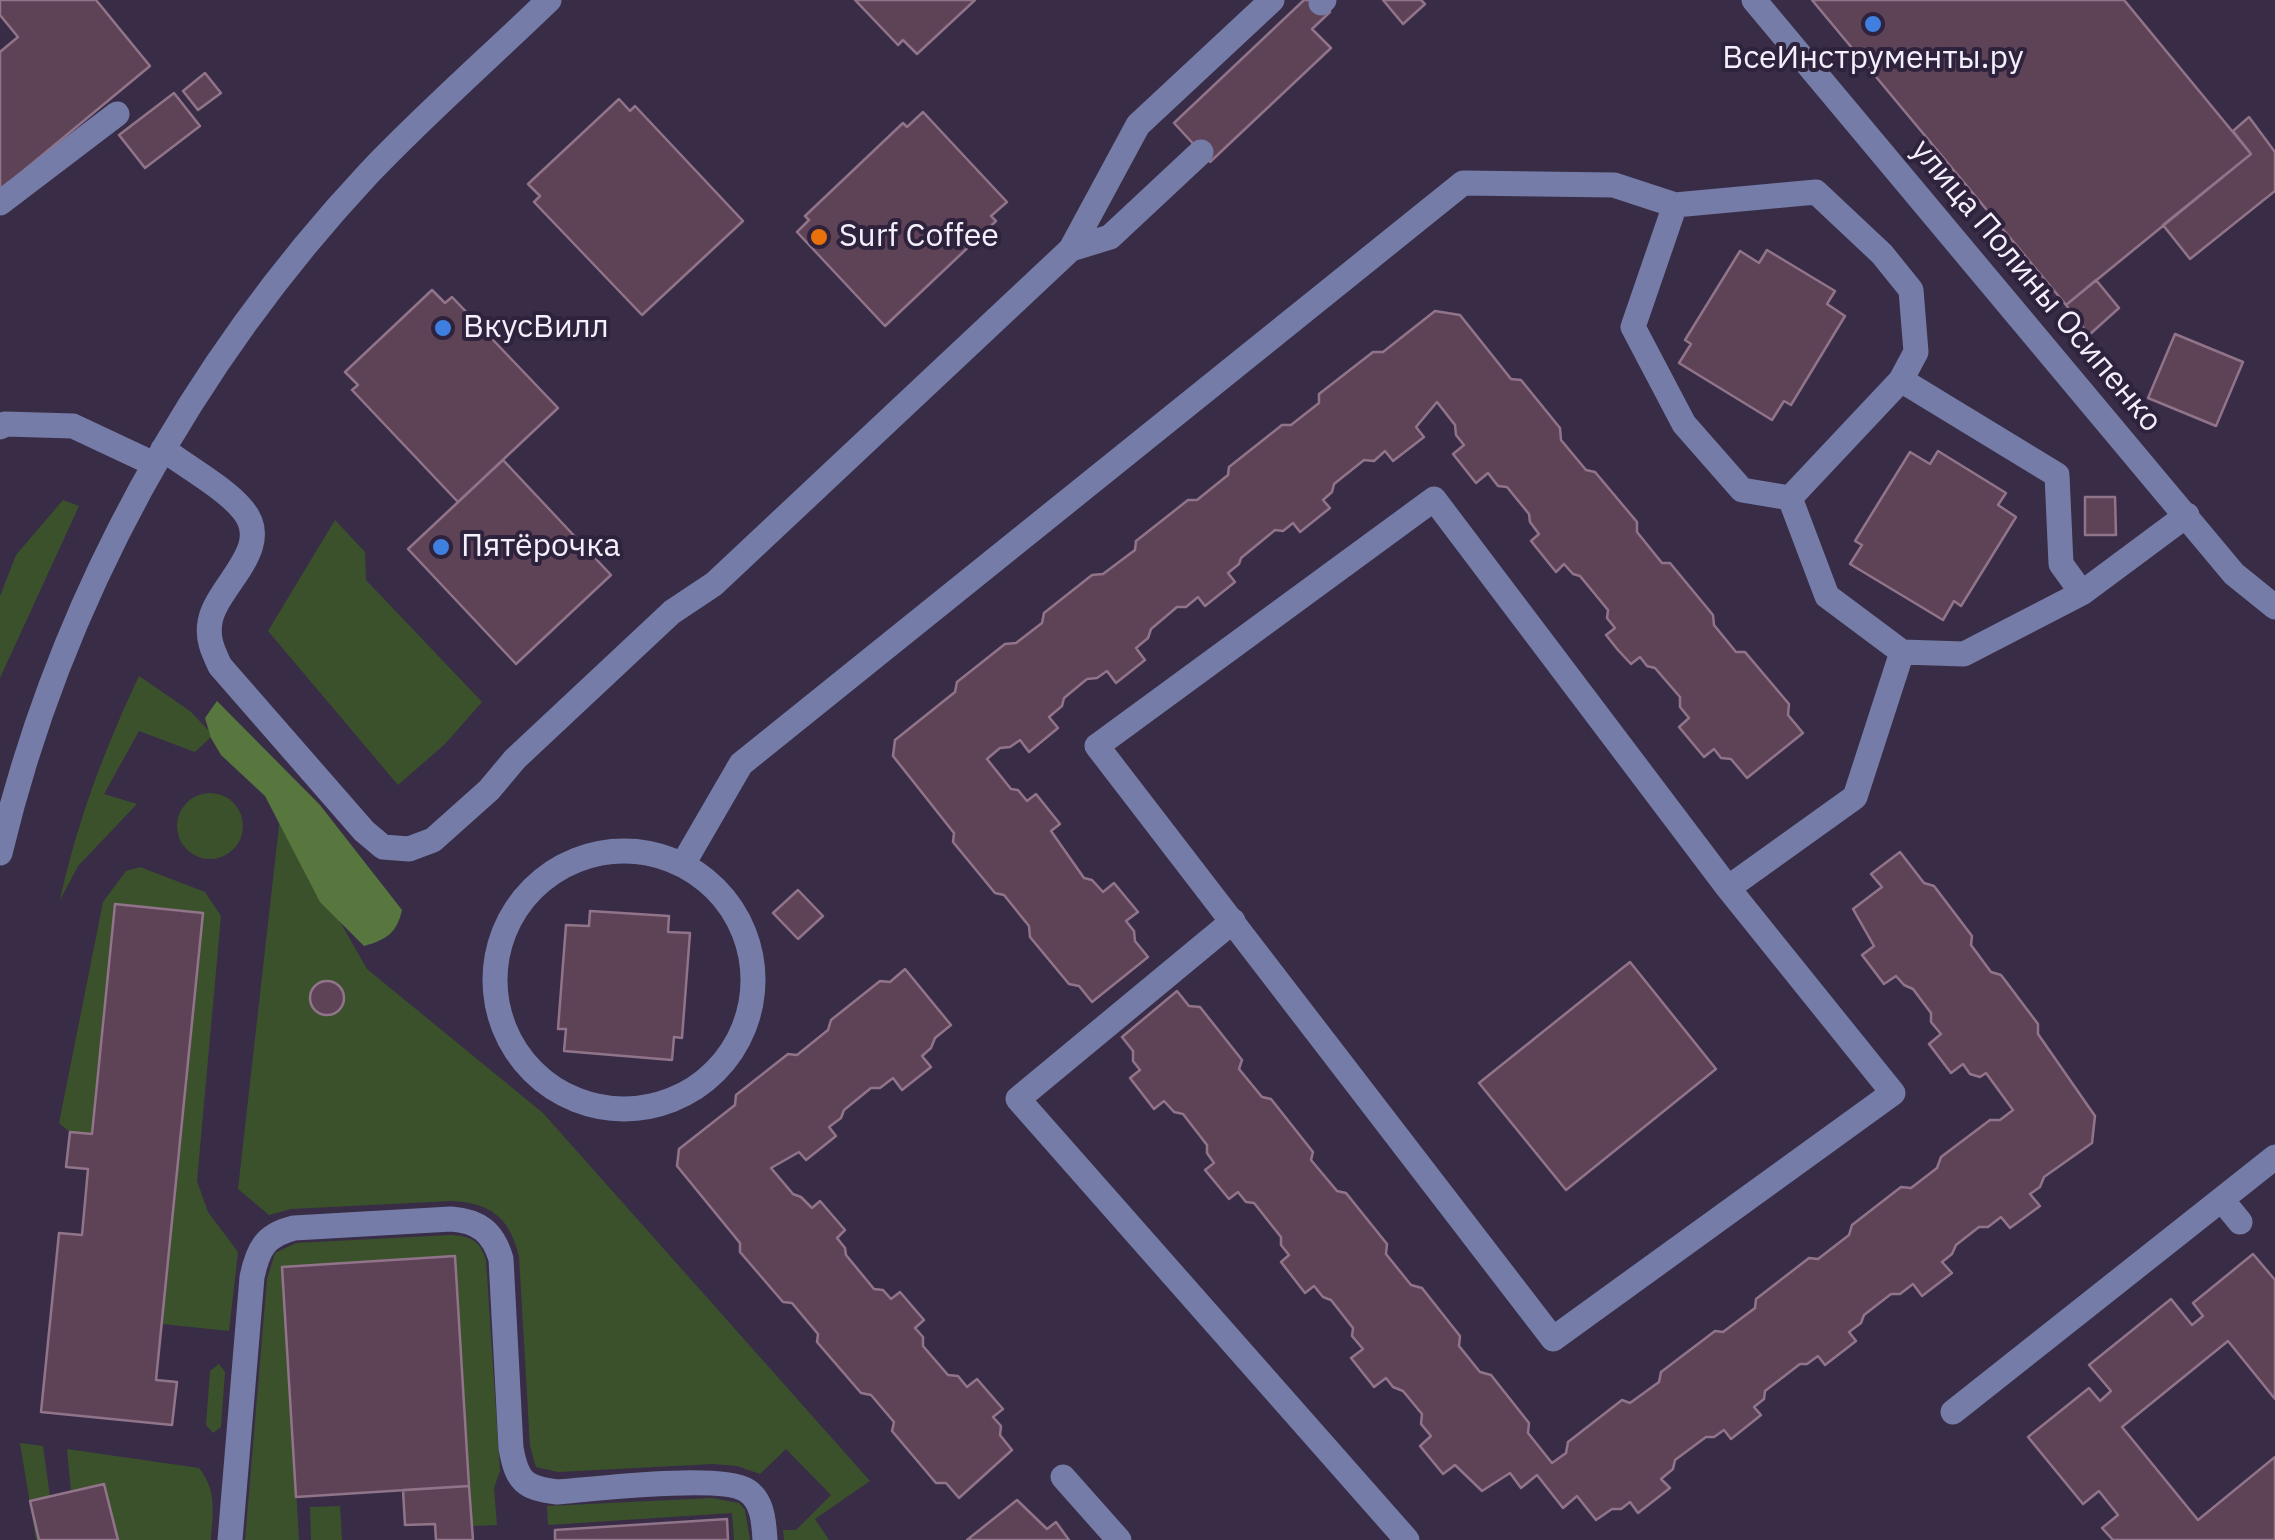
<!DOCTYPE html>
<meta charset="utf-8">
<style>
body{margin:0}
canvas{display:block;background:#382c46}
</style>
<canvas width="2275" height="1540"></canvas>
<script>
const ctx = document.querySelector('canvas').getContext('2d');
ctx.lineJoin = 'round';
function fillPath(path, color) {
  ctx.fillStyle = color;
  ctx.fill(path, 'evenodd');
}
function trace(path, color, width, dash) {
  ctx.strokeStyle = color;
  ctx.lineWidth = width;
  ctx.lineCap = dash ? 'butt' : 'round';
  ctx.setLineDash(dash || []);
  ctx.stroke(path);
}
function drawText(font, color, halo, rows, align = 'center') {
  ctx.font = font + ' "IBM Plex Sans",sans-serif';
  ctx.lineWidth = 8;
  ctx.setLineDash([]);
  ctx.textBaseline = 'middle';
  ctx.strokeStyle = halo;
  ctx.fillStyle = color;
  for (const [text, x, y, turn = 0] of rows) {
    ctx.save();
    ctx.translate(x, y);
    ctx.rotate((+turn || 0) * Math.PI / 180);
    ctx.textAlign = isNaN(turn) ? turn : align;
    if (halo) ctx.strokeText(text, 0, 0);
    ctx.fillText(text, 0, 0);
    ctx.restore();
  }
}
fillPath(new Path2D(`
 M63 500 79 506 0 678V596L16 555Z
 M335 520 365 552 366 580 482 702 445 744 398 785 268 631Z
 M139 676 190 711 213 735 195 752 139 731 104 794 137 804 78 866 60 900C77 822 105 748 139 676Z
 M177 826a33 33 0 1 1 66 0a33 33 0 1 1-66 0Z
 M280 817 367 969 543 1113 870 1481 815 1519 829 1540H784L783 1530H796L831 1495 786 1449 760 1474 737 1466 713 1464 558 1472 536 1467 530 1446 519 1256C509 1217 491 1203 451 1201L291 1209 269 1215 238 1189Z
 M140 867 205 892 221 916 197 1181 208 1212 238 1252 229 1331 162 1324 203 913 115 904 92 1134 70 1132 59 1123 103 902 126 871Z
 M451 1235C471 1236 481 1241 486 1261L500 1471 494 1488 497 1525 472 1526 455 1257 283 1267 299 1540H245L267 1279 275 1253 296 1243Z
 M219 1364 225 1372 221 1427 213 1433 206 1425 210 1371Z
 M20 1443 43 1446 50 1497 30 1502 39 1540H36Z
 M67 1449 199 1468C217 1491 213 1512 211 1540H118L104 1484 71 1491Z
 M712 1498 739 1503 745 1510 750 1540H734L732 1513 548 1525 547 1506Z
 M340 1506 342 1540H311L310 1507Z`), '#3b512b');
fillPath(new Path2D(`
 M217 701 320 805 402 910C397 933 386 940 364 946L320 902 265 796 221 755 211 738 205 718Z`), '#57773e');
const building = new Path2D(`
 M0 0H96L150 66 0 190V52L18 37 0 15Z
 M855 0H975L917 54 903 40 898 45Z
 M1304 0H1318L1330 12 1312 29 1331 48 1210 162 1174 123Z
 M1383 0H1421L1425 4 1403 24Z
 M1812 0H2124L2251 154 2066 305Z
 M205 73 221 93 198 110 183 91Z
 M174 93 200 126 145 168 119 135Z
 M619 99 630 111 635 106 743 221 642 315 534 202 540 196 528 184Z
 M923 112 1007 202 991 216 996 221 885 326 797 232 809 220 805 216 903 123 907 127Z
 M2249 117 2275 152V191L2190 259 2163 225 2251 154 2233 131Z
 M1767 250 1835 291 1827 304 1845 316 1791 405 1784 401 1772 420 1679 363 1691 344 1685 340 1740 251 1759 263Z
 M2096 280 2119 308 2089 335 2066 305Z
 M432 290 445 303 452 297 558 408 458 502 352 390 358 385 345 372Z
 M1435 311 1460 315 1511 379 1521 380 1560 428 1561 440 1586 470 1595 472 1637 522V532L1662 563H1670L1713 615 1714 625 1736 652H1745L1789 704 1788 715 1803 733 1747 778 1731 759 1721 758 1714 749 1704 757 1679 727 1689 718 1680 707V697L1655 668 1647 666 1640 657 1631 664 1618 650 1606 635 1615 628 1607 618 1608 610 1580 576 1573 574 1564 564 1556 572 1531 541 1539 534 1530 522 1529 514 1507 487 1498 486 1488 473 1476 483 1453 454 1464 445 1456 435 1455 425 1437 402 1416 427 1424 437 1393 461 1385 451 1374 461 1364 460 1334 484 1332 492 1323 500 1330 508 1300 532 1293 523 1283 531 1275 530 1241 558 1239 564 1228 573 1235 582 1205 606 1198 597 1186 607H1177L1151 629 1148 638 1136 648 1145 660 1116 683 1107 671 1097 678 1087 679 1064 698 1062 706 1049 717 1058 728 1029 752 1020 740 1010 747 1000 748 987 759 1011 789 1018 790 1027 801 1036 794 1060 824 1051 831 1084 878 1092 880 1103 892 1114 883 1138 912 1126 921 1134 931 1135 941 1148 957 1092 1002 1079 986 1069 984 1030 937 1029 926 1004 895 995 893 953 842 954 833 893 756 895 740 955 692 957 682 1005 644 1016 643 1042 623 1044 613 1092 575 1103 574 1135 550 1136 541 1188 500H1197L1228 475 1229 467 1282 425H1291L1319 403V394L1373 352H1383Z
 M2175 334 2243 362 2216 426 2148 398Z
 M1938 451 2006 493 1998 505 2016 517 1961 606 1954 601 1943 620 1850 564 1862 545 1855 541 1910 452 1930 464Z
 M503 460 611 575 516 664 408 549Z
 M2085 497H2115L2116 535H2085Z
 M1900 852 1924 883 1934 886 1972 936 1971 945 1991 972 2001 975 2038 1024V1034L2095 1116 2092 1143 2044 1177 2040 1187 2030 1194 2040 1206 2010 1228 2001 1217 1988 1227H1979L1956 1245 1952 1254 1942 1262 1952 1273 1922 1296 1913 1284 1900 1294H1891L1864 1315 1861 1323 1849 1332 1856 1341 1825 1365 1818 1356 1807 1364H1800L1765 1391 1764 1399 1754 1407 1761 1415 1731 1439 1724 1430 1714 1437H1706L1675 1460 1673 1469 1661 1479 1670 1488 1638 1513 1630 1502 1621 1509H1612L1596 1520 1577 1496 1563 1508 1537 1475 1521 1488 1510 1473 1482 1491 1455 1465 1443 1474 1420 1446 1431 1436 1421 1424 1422 1414 1403 1391 1393 1387 1386 1378 1374 1387 1351 1358 1363 1349 1352 1336 1353 1328 1331 1300 1323 1297 1314 1286 1305 1293 1281 1262 1289 1255 1281 1245V1237L1254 1203 1246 1202 1238 1192 1229 1199 1205 1170 1214 1163 1207 1153V1145L1183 1114 1174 1112 1164 1101 1154 1109 1130 1078 1140 1070 1133 1061V1051L1122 1037 1177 991 1189 1006 1200 1007 1242 1060 1239 1069 1262 1097 1271 1099 1313 1152 1311 1160 1337 1191 1346 1193 1387 1244 1386 1254 1411 1285 1422 1288 1460 1336 1459 1346 1480 1372 1491 1375 1529 1423 1528 1433 1552 1463 1566 1453 1568 1442 1622 1400 1630 1403 1659 1382 1661 1372 1715 1331 1723 1332 1755 1308 1756 1299 1809 1258 1818 1259 1849 1235 1852 1225 1901 1187 1911 1188 1937 1168 1941 1157 1990 1120H2000L2013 1110 1986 1073 1980 1077 1970 1074 1963 1064 1951 1073 1929 1044 1941 1034 1931 1022V1013L1913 989 1904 985 1896 976 1884 984 1862 955 1874 946 1853 909 1882 887 1871 874Z
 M798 890 823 916 798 939 773 913Z
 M115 904 203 913 156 1380 177 1382 172 1425 41 1412 59 1233 82 1235 88 1169 66 1167 70 1132 92 1134Z
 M590 911 669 916 668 932 690 933 682 1038 674 1037 672 1060 564 1051 566 1029H558L566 925 589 926Z
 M1630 962 1716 1069 1566 1190 1479 1083Z
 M905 969 951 1025 935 1038 931 1048 922 1056 931 1067 902 1090 893 1078 880 1088H871L844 1110 841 1118 829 1127 836 1136 806 1160 799 1152 771 1168 793 1194 801 1197 812 1208 820 1201 845 1230 837 1238 845 1248 846 1255 874 1289 883 1290 891 1299 900 1292 924 1320 915 1328 923 1337V1346L948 1375 958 1376 967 1387 977 1379 1003 1409 993 1417 1001 1426 1000 1435 1012 1450 959 1498 946 1483H936L892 1431 894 1422 871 1395 861 1393 817 1342 818 1334 792 1303 783 1302 740 1252V1243L677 1166 679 1149 735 1105 736 1095 788 1054 797 1055 828 1030 831 1020 880 981 890 982Z
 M310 998a17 17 0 1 1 34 0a17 17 0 1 1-34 0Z
 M2253 1254 2275 1280V1399L2228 1341 2122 1427 2198 1520 2275 1457V1540H2113L2102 1528 2118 1515 2099 1491 2083 1504 2028 1437 2089 1388 2100 1401 2111 1391 2089 1365 2171 1299 2192 1325 2203 1316 2193 1303Z
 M455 1256 469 1486 296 1497 282 1267Z
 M104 1484 118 1540H39L30 1501Z
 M469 1486 473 1540H436L435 1524 405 1525 403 1490Z
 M1017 1500 1047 1529 1056 1522 1069 1540H967Z
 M727 1519 728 1540H555V1530Z`);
fillPath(building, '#5e4357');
trace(building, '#91748a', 2.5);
trace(new Path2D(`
 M1754 0 2234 574 2275 607
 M1321 3 1324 0
 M1816 192 1882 254 1911 290 1916 352 1901 380 1790 498 1742 490 1684 424 1633 327 1675 205Z
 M0 203 117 114
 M1071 249 1110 237 1201 152
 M1901 380 2057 475 2061 564 2082 593
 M0 427 5 424 73 426 154 464
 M163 449C187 467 225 488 243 510 275 548 216 586 210 622 207 639 213 651 220 666L364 831 383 847 409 849 433 840 489 790 515 759 672 612 714 584 1071 249 1138 125 1272 0
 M1790 498 1827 596 1902 652 1964 654 2082 593 2187 515
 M495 980a129 129 0 1 1 258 0a129 129 0 1 1-258 0Z
 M0 853C60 601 192 362 369 173 426 113 489 58 549 0
 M683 864 741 764 1463 183 1614 185 1675 205
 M1728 888 1893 1093 1553 1339 1097 746 1434 499 1728 888 1855 797 1902 652
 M1233 921 1018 1099 1407 1540
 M2222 1200 2240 1222
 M1953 1412 2275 1157
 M1063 1477 1119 1540
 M230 1540 252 1277C258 1249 265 1235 294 1228L451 1219C479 1221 493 1232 501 1259L511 1448C517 1481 524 1488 557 1492 594 1489 719 1474 746 1490 763 1500 764 1523 765 1540`), '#747ca7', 25);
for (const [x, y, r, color] of [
 [1873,24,10,"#3f7fe0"],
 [819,237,10,"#e8710a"],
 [443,328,10,"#3f7fe0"],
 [441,547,10,"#3f7fe0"]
]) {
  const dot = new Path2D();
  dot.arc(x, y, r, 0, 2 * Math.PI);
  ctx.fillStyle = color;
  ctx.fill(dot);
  trace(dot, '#2e223c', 4);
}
drawText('32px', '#f4effc', '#2e223c', [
 ["ВсеИнструменты.ру",1873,59,"center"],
 ["Surf Coffee",839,237],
 ["ВкусВилл",463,328],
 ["Пятёрочка",461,547]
], 'left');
drawText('32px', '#f4effc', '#2e223c', [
 ["улица Полины Осипенко",2036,286,50]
]);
</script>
